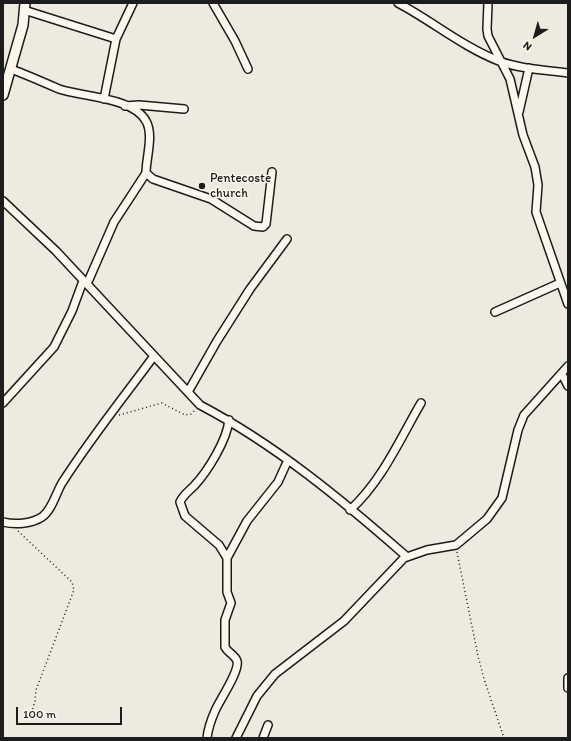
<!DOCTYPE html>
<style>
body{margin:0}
#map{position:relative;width:571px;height:741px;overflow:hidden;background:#eeeadf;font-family:Itim,sans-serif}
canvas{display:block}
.frame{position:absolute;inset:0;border:4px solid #1c1c1c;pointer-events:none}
.north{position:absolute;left:515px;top:16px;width:40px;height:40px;-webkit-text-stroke:3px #fbf7ec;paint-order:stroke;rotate:217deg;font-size:11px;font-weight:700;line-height:16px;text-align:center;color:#1c1c1c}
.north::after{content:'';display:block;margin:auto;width:14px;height:18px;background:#1c1c1c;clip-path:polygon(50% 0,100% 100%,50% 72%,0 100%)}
.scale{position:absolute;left:16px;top:707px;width:106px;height:18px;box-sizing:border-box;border:2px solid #1c1c1c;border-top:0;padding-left:5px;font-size:12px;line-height:14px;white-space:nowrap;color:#1c1c1c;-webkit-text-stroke:3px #fbf7ec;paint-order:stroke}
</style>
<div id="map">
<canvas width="571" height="741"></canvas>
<div class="frame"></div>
<div class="north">N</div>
<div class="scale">100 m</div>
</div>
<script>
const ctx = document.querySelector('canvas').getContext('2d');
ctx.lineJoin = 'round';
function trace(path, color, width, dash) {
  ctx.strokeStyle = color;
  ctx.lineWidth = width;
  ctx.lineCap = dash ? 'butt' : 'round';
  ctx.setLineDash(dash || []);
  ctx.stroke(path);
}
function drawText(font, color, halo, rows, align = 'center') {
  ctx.font = font + ' Itim,sans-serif';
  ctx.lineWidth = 3;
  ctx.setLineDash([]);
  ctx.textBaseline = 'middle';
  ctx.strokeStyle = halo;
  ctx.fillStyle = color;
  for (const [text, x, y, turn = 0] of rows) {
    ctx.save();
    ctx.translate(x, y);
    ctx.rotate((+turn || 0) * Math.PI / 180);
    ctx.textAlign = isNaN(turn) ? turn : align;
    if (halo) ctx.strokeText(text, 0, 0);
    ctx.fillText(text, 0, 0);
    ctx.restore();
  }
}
const minor = new Path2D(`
 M213 3 235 41 248 69
 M398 3C432 21 463 47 499 61 520 69 545 70 568 73
 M488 3 487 29 488 36 510 79 523 135 535 167 538 185 536 212 568 304
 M24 10 116 39
 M11 69C27 75 43 82 59 89 82 97 133 97 146 121 154 135 146 158 146 173L153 179 211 199 254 226 263 227 266 224 272 172
 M104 99 116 39 133 3
 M125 106 139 105 184 109
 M519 112 529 68
 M3 201 56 251 200 405C276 445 342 500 406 556
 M87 284 114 222 146 173
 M495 312 560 283
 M562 374 568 386
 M188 392 217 341 250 289 287 239
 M3 403 54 347 72 311 83 281
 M350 510C382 481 400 439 421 403
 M3 522C15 525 31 524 42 517 52 510 56 493 62 483 90 439 123 398 154 356
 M227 558 247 521 278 482 288 460
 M568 678V688
 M207 738C208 729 211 720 215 711 219 701 240 671 237 661 235 655 228 653 225 647V620L231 603 227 592V558L219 545 185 516 180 502C183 495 189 491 194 486 208 471 227 440 229 420
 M236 738 257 696 275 674 344 621 404 558 427 550 456 545 487 519 502 498 518 430 524 415 568 366
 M263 738 268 725`);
const tertiary = new Path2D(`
 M3 95 23 25 25 3`);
trace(minor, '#1c1c1c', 10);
trace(tertiary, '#1c1c1c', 12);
trace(new Path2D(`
 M119 415 162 403 185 415 191 414 196 409
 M18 531 72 582 74 590 36 690 35 701 30 717
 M457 552 478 656 484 679 504 738`), '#1c1c1c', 1.5, [1, 3]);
trace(minor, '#fbf7ec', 7);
trace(tertiary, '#fbf7ec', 9);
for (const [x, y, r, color] of [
 [202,186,4,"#1c1c1c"]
]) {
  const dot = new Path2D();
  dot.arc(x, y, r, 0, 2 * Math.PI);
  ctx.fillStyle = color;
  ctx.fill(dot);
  trace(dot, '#fbf7ec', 1.5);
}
drawText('13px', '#1c1c1c', '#fbf7ec', [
 ["Pentecoste",210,179],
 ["church",210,194]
], 'left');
</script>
